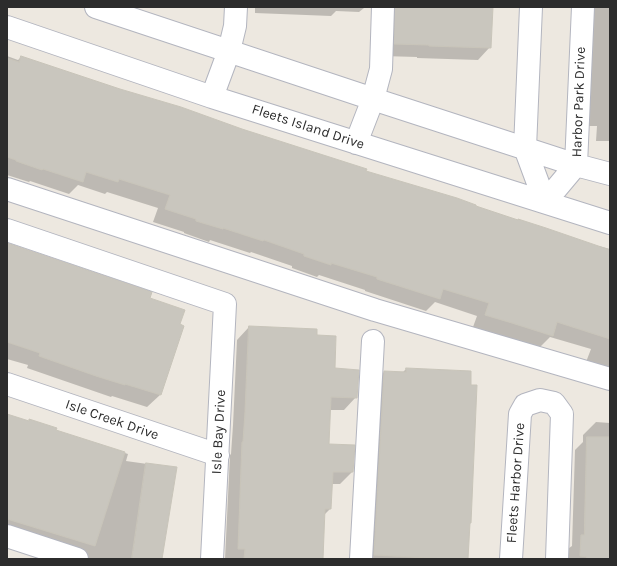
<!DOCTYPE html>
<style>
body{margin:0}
#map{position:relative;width:617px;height:566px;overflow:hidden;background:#ede8e0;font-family:Karla,sans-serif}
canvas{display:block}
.frame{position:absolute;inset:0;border:8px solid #2c2c2c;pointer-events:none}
</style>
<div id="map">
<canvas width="617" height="566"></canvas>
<div class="frame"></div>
</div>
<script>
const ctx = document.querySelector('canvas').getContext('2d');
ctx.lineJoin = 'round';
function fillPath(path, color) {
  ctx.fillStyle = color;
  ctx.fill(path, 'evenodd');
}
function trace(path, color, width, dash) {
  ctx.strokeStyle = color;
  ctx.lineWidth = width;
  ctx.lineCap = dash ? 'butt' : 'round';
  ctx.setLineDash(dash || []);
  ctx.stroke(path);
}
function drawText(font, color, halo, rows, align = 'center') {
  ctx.font = font + ' Karla,sans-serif';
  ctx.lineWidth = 3.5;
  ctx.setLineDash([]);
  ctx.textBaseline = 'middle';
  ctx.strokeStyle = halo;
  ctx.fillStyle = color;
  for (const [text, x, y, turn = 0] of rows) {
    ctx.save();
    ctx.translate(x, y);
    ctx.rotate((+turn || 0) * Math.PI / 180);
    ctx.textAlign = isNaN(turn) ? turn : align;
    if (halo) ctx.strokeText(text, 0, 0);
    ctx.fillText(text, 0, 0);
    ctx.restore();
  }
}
fillPath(new Path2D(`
 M255 7H370L364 8 359 12 336 11 331 16 255 13Z
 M371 7H492L490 47 478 60 417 58V57L382 56 377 9Z
 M592 7H610V141H596L597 126H589L593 25Z
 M7 56 18 60 21 57 365 172 599 247V246L610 249V370L586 362 591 349 550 337 539 348 473 327 477 316 435 302 426 311 365 291V290L319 275 317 277 292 268V266L251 252 250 253 210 240 209 242 184 233V232L153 222 158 208 107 192 105 194 78 185 69 194 30 181 29 182 7 175Z
 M7 244 148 299 179 325 183 326 160 395 147 407 112 396 111 397 27 368 28 365 7 359Z
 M249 327 316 336 333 369 356 397 344 410H330L328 445 352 472 340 484H331L330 509 324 515 323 559H225L230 455 231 454 233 425 237 340Z
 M406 369 469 524 466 559H362L372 385 384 372H403Z
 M7 415 29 421 30 420 55 431 128 454 126 461 176 468 161 559H83L7 535Z
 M596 422 610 423V559H568L569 548 572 546 575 450 583 442V435Z`), '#0003');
const building = new Path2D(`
 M395 7H493L491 48 429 46V45L394 44Z
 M21 56 120 89 181 107 242 129 367 169 366 171 457 198 476 205V206L518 220V219L546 228 610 250V339L557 322 553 336 512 323 485 315 489 303 443 289 440 299 377 279V277L331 263V265L304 256V254L264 240 263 241 223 228V229L196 221V219L165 209 170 195 119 179 118 182 86 172 83 182 43 169 42 170 16 161V160L7 157V58L19 62Z
 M7 243 152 292 150 298 185 310 180 324 184 326 161 395 125 384V385L96 376 39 356 40 353 7 342Z
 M249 326 317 329V335L336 336 335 368 359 370 357 398 331 397 329 444 355 445 353 472H333L331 509H325L323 559H244L245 549H238L242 442H243L245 412Z
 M406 368 471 371V385H477L471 523H470L468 559H446L374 555 384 371 406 372Z
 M7 414 29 421V419L57 428 56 430 125 452 95 546 7 519Z
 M587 437H610V559H586L587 557 580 556 581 535H584Z
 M146 463 177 467 162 559H132Z`);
fillPath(building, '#c9c6be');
trace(building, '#c8c4b9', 1);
const minor = new Path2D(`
 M96 7 373 99 576 165 610 174
 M531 7 525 148 545 202
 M7 27 212 97 610 223
 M212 97 229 51 235 26 236 7
 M356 143 373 99 381 69 383 7
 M7 189 375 310 610 379
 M545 202 576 165 583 7
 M7 230 225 304 212 559
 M7 384 218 455
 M7 536 77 559
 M361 559 373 341
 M511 559 520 414 525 405 540 400 554 403 562 414 557 559`);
trace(minor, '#b3b5bf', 24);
trace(minor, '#fff', 22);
drawText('14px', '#2c2c2c', '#fff', [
 ["Harbor Park Drive",579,102,-88],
 ["Fleets Island Drive",308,127,18],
 ["Isle Creek Drive",112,420,19],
 ["Isle Bay Drive",219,432,-87],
 ["Fleets Harbor Drive",516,483,-86]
]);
</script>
